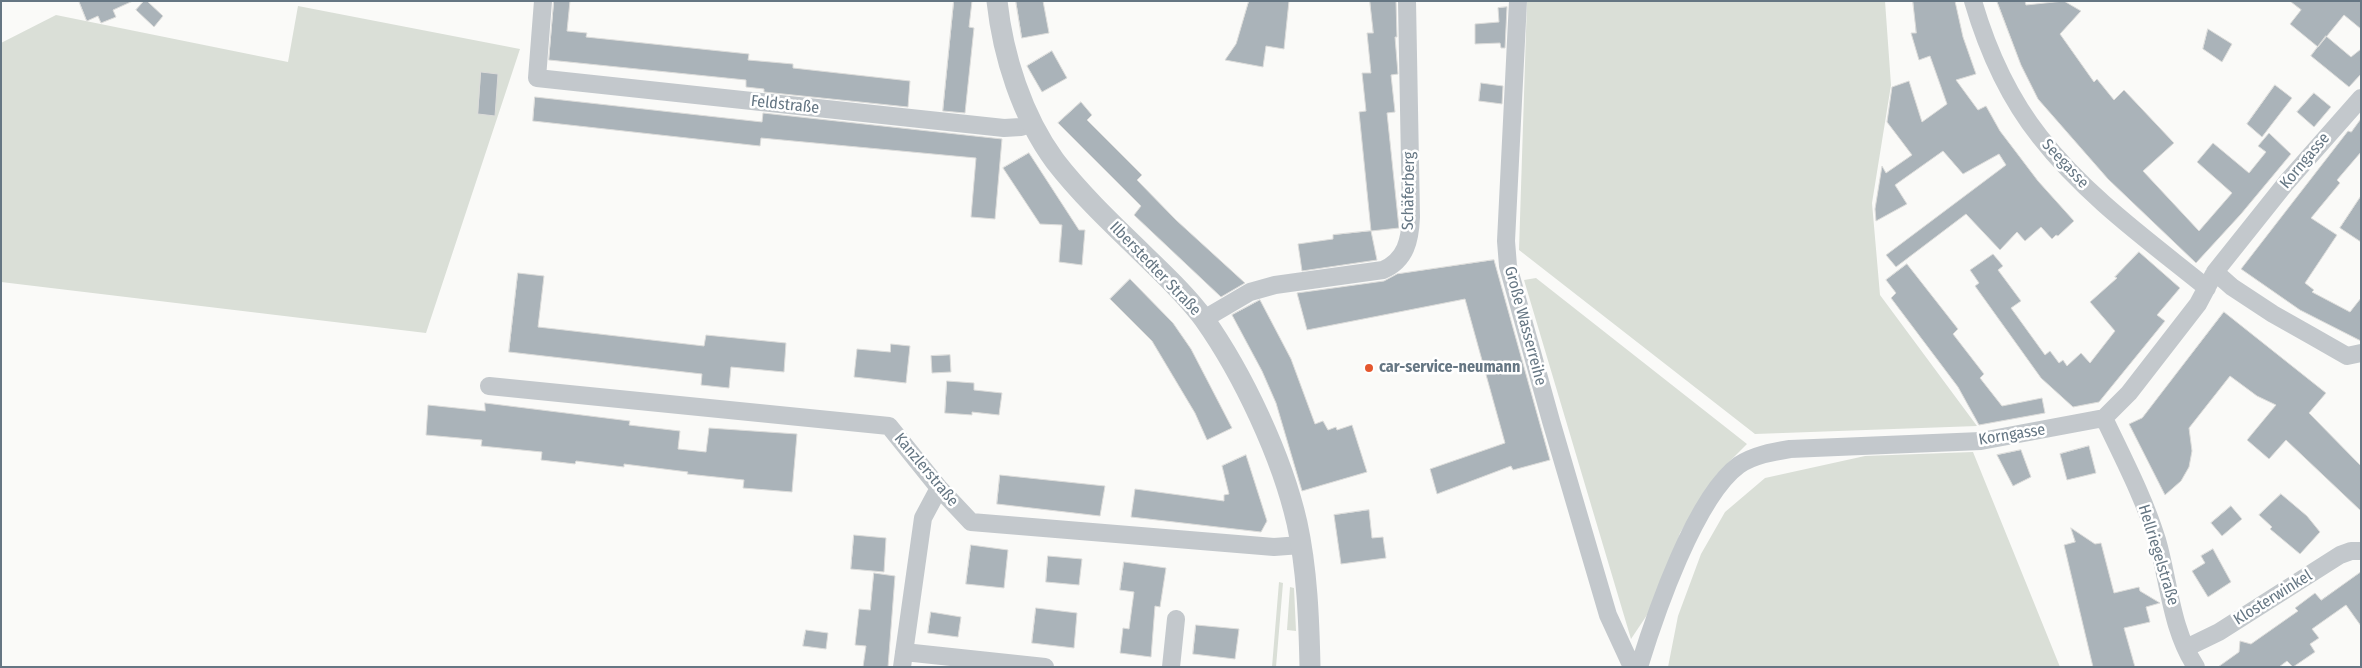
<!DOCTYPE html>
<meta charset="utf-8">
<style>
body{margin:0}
#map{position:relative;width:2362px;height:668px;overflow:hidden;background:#fafaf8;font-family:"Fira Sans Condensed",sans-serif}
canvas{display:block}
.frame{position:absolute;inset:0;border:2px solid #657683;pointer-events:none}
</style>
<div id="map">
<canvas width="2362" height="668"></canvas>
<div class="frame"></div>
</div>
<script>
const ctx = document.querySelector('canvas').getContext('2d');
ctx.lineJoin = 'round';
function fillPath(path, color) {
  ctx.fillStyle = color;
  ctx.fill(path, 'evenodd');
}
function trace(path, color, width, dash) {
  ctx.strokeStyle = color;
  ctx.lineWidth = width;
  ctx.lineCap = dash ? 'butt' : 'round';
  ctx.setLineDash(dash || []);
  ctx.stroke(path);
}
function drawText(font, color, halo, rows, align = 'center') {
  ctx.font = font + ' "Fira Sans Condensed",sans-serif';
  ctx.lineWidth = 5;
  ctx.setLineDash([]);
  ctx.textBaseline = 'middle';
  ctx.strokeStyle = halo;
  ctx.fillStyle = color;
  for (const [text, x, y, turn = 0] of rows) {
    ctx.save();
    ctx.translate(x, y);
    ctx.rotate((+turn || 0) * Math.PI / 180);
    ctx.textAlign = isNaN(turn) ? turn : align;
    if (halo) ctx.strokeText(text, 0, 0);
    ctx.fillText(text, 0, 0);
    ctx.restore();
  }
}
fillPath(new Path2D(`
 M1527 1H1885L1891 85 1872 203 1880 295 1977 426 1755 434 1519 250Z
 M298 6 520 49 426 333 1 282V43L56 15 288 62Z
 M1536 278 1747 444 1717 474 1680 533 1659 597 1631 639 1524 280Z
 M1973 452 2060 667H1668L1678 616 1701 554 1725 512 1765 478 1865 456Z
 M1279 582 1283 583 1276 667H1272Z
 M1290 587 1294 588 1296 631 1287 630Z`), '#dadfd7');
const building = new Path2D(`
 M79 1H133L113 10 116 17 101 23 98 16 87 21Z
 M144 1H147L163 16 154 27 136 10Z
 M554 1H570L567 31 587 33 586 37 749 54 748 60 793 64V68L910 81 908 107 764 92V89L746 87V80L549 60Z
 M954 1H972L969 27 974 28 965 113 943 111Z
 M1016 1H1043L1049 33 1022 38Z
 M1249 1H1289L1284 49 1266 46 1263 67 1225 60 1236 44Z
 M1370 1H1396L1397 37H1395L1398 74 1391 75 1395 112 1387 113 1399 228 1371 231 1359 112 1366 111 1362 73H1371L1367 33H1373Z
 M1913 1H1955L1963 37 1976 74 1956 80 1978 110 1986 106 2000 131 2016 152 2038 181 2074 221 2058 236 2056 235 2052 239 2041 227 2025 241 2017 232 2000 250 1966 214 1896 267 1886 255 2006 165 1999 154 1963 174 1943 151 1895 185 1907 204 1876 221 1875 209 1882 166 1886 173 1912 155 1887 122 1892 87 1909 81 1922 122 1947 104 1930 56 1919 60 1911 33H1916Z
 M1997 1H2025L2026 5 2064 1 2081 11 2060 34 2094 82 2097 79 2114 100 2124 90 2174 143 2143 171 2199 231 2232 193 2197 162 2213 143 2249 173 2266 152 2258 146 2269 133 2291 154 2241 214 2196 263 2108 179 2038 99 2021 65Z
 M2290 1H2361V29L2344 15 2318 47 2290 24 2301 10Z
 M1507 7 1505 48H1501L1500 43 1475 44V24L1499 22 1498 8Z
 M2208 29 2232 44 2222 62 2203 49Z
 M2326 36 2351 57 2361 49V74L2349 87 2311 56Z
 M1052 51 1067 78 1042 92 1027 66Z
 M481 72 498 74 495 116 478 114Z
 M1481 83 1503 86 1502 104 1479 101Z
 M2275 85 2292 98 2262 137 2247 124Z
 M2314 93 2331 107 2314 127 2297 112Z
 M535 97 762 122 763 113 1002 139 995 219 971 217 976 158 761 138 760 146 533 121Z
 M1081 102 1092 115 1087 120 1142 175 1137 180 1176 220 1245 283 1221 297 1134 215 1141 206 1058 123Z
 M2361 119V152L2337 180 2340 183 2311 218 2337 235 2305 283 2314 290 2312 292 2350 312 2361 298V341L2300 310 2241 269 2348 131 2351 132Z
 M1029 153 1079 230H1085L1082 265 1059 262 1062 225 1040 224 1003 168Z
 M2361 196V242L2340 228Z
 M1371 231 1377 260 1302 271 1298 244 1333 239V235Z
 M2139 252 2180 288 2157 315 2165 321 2099 402 2073 407 2041 378 1975 286 1979 283 1970 270 1993 254 2003 266 1998 270 2021 301 2011 308 2045 355 2050 351 2059 363 2063 360 2067 366 2081 353 2090 363 2115 331 2090 302 2117 278 2115 277Z
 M1494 260 1550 460 1513 470 1511 466 1437 494 1430 469 1505 443 1465 299 1307 330 1297 293 1384 281 1397 274Z
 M1907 264 1958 329 1953 334 1984 374 1980 378 2002 406 2042 398 2045 413 1979 425 1958 387 1891 298 1896 293 1886 280Z
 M518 273 544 276 538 327 704 346 706 335 786 343 784 372 731 367 729 388 701 385 702 374 509 352Z
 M1130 279 1173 323 1191 349 1232 428 1207 440 1195 413 1152 341 1110 299Z
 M1260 300 1291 359 1315 424 1323 421 1328 430 1336 427 1337 430 1352 425 1367 472 1302 491 1276 403 1262 371 1232 315Z
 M2224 312 2326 393 2309 413 2361 466V511L2286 440 2269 459 2247 440 2276 405 2257 396 2230 376 2189 428 2192 451 2189 467 2181 481 2165 495 2129 424 2142 418Z
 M891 344 910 346 906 383 854 377 857 349 890 352Z
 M950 355 951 372 932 373 931 356Z
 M947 381 974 383V390L1002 393 999 415 972 412V415L945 413Z
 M485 403 630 421 629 425 680 431 678 449 706 452 709 428 797 434 792 492 743 488 744 480 687 474 688 472 624 464V467L576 461 575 464 541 460 542 452 481 446 482 440 426 435 428 405 485 411Z
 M2089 446 2096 473 2067 480 2060 454Z
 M2021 450 2031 477 2013 486 1997 455Z
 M1246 455 1267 521 1261 532 1131 517 1135 489 1224 501V495L1229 494 1222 466Z
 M1000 475 1105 486 1100 516 997 504Z
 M2281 494 2307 516 2320 532 2300 554 2270 529 2272 527 2259 515Z
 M2231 506 2242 519 2222 536 2211 523Z
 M1369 510 1372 538 1383 537 1386 558 1341 564 1334 515Z
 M2071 528 2095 544 2101 543 2114 593 2139 587 2140 591 2160 603 2146 607 2150 622 2124 628 2135 667H2093L2064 545 2075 542Z
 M854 535 886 538 884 572 851 569Z
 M971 545 1008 550 1004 588 966 584Z
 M2213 549 2231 582 2208 597 2192 571 2205 563 2201 556Z
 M1048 556 1082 559 1079 585 1046 582Z
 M1124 562 1166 568 1160 607 1155 606 1151 657 1120 653 1123 628 1129 629 1134 592 1120 590Z
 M2361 572V626L2346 605 2312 629 2319 638 2310 644 2315 652 2293 667 2287 661 2279 667H2218L2239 652 2240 641 2251 644 2298 611 2295 608 2315 593 2321 600Z
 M874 573 895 576 888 667H863L866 646 855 645 859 609 870 610Z
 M1036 608 1077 613 1074 648 1032 643Z
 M931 612 961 617 958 637 928 633Z
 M1196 625 1239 629 1235 659 1193 654Z
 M806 630 828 633 826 649 803 646Z`);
fillPath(building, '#aab3b9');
trace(building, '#dcdcda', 1);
trace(new Path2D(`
 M543 1 537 78 1004 128 1021 127 1033 123
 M1518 1 1506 241 1508 266 1551 421 1608 615 1632 667
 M1973 1C1987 49 2009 98 2040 137 2086 196 2149 241 2207 288
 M2215 272 2232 287 2273 314 2312 336 2347 356 2361 353
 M1204 319 1250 292 1275 285 1383 270C1406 260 1410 240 1411 217L1407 1
 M489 386 889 426 939 488 971 522 1274 547 1301 545
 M2104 418C2123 458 2144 498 2157 540 2169 581 2171 630 2196 667
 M2186 648 2219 632 2340 555 2351 551H2361
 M904 652 1045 667
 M902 667 923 518 939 488
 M1171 667 1176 619
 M1639 667C1655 615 1695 497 1739 465 1754 455 1772 452 1790 449L1981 441 2104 418 2129 393 2198 304 2215 272 2286 183 2361 98`), '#c3c8cc', 18);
trace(new Path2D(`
 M997 1C1003 56 1022 116 1055 161 1079 192 1108 220 1136 247 1159 270 1184 292 1204 319 1243 374 1282 457 1297 523 1307 569 1309 619 1310 667`), '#c3c8cc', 21);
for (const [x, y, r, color] of [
 [1369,368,5,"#e4572e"]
]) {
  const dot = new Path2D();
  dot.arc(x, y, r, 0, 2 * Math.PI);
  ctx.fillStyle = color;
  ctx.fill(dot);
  trace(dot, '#fff', 2);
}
drawText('16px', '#657683', '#fff', [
 ["Feldstraße",785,105,6],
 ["Korngasse",2305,161,-50],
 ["Seegasse",2065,164,47],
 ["Schäferberg",1409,191,-89],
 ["Ilberstedter Straße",1155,269,46],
 ["Große Wasserreihe",1525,326,75],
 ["Korngasse",2012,435,-9],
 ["Kanzlerstraße",926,470,50],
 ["Hellriegelstraße",2158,555,73],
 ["Klosterwinkel",2273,598,-32]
]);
drawText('bold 16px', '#657683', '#fff', [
 ["car-service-neumann",1379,368]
], 'left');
</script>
